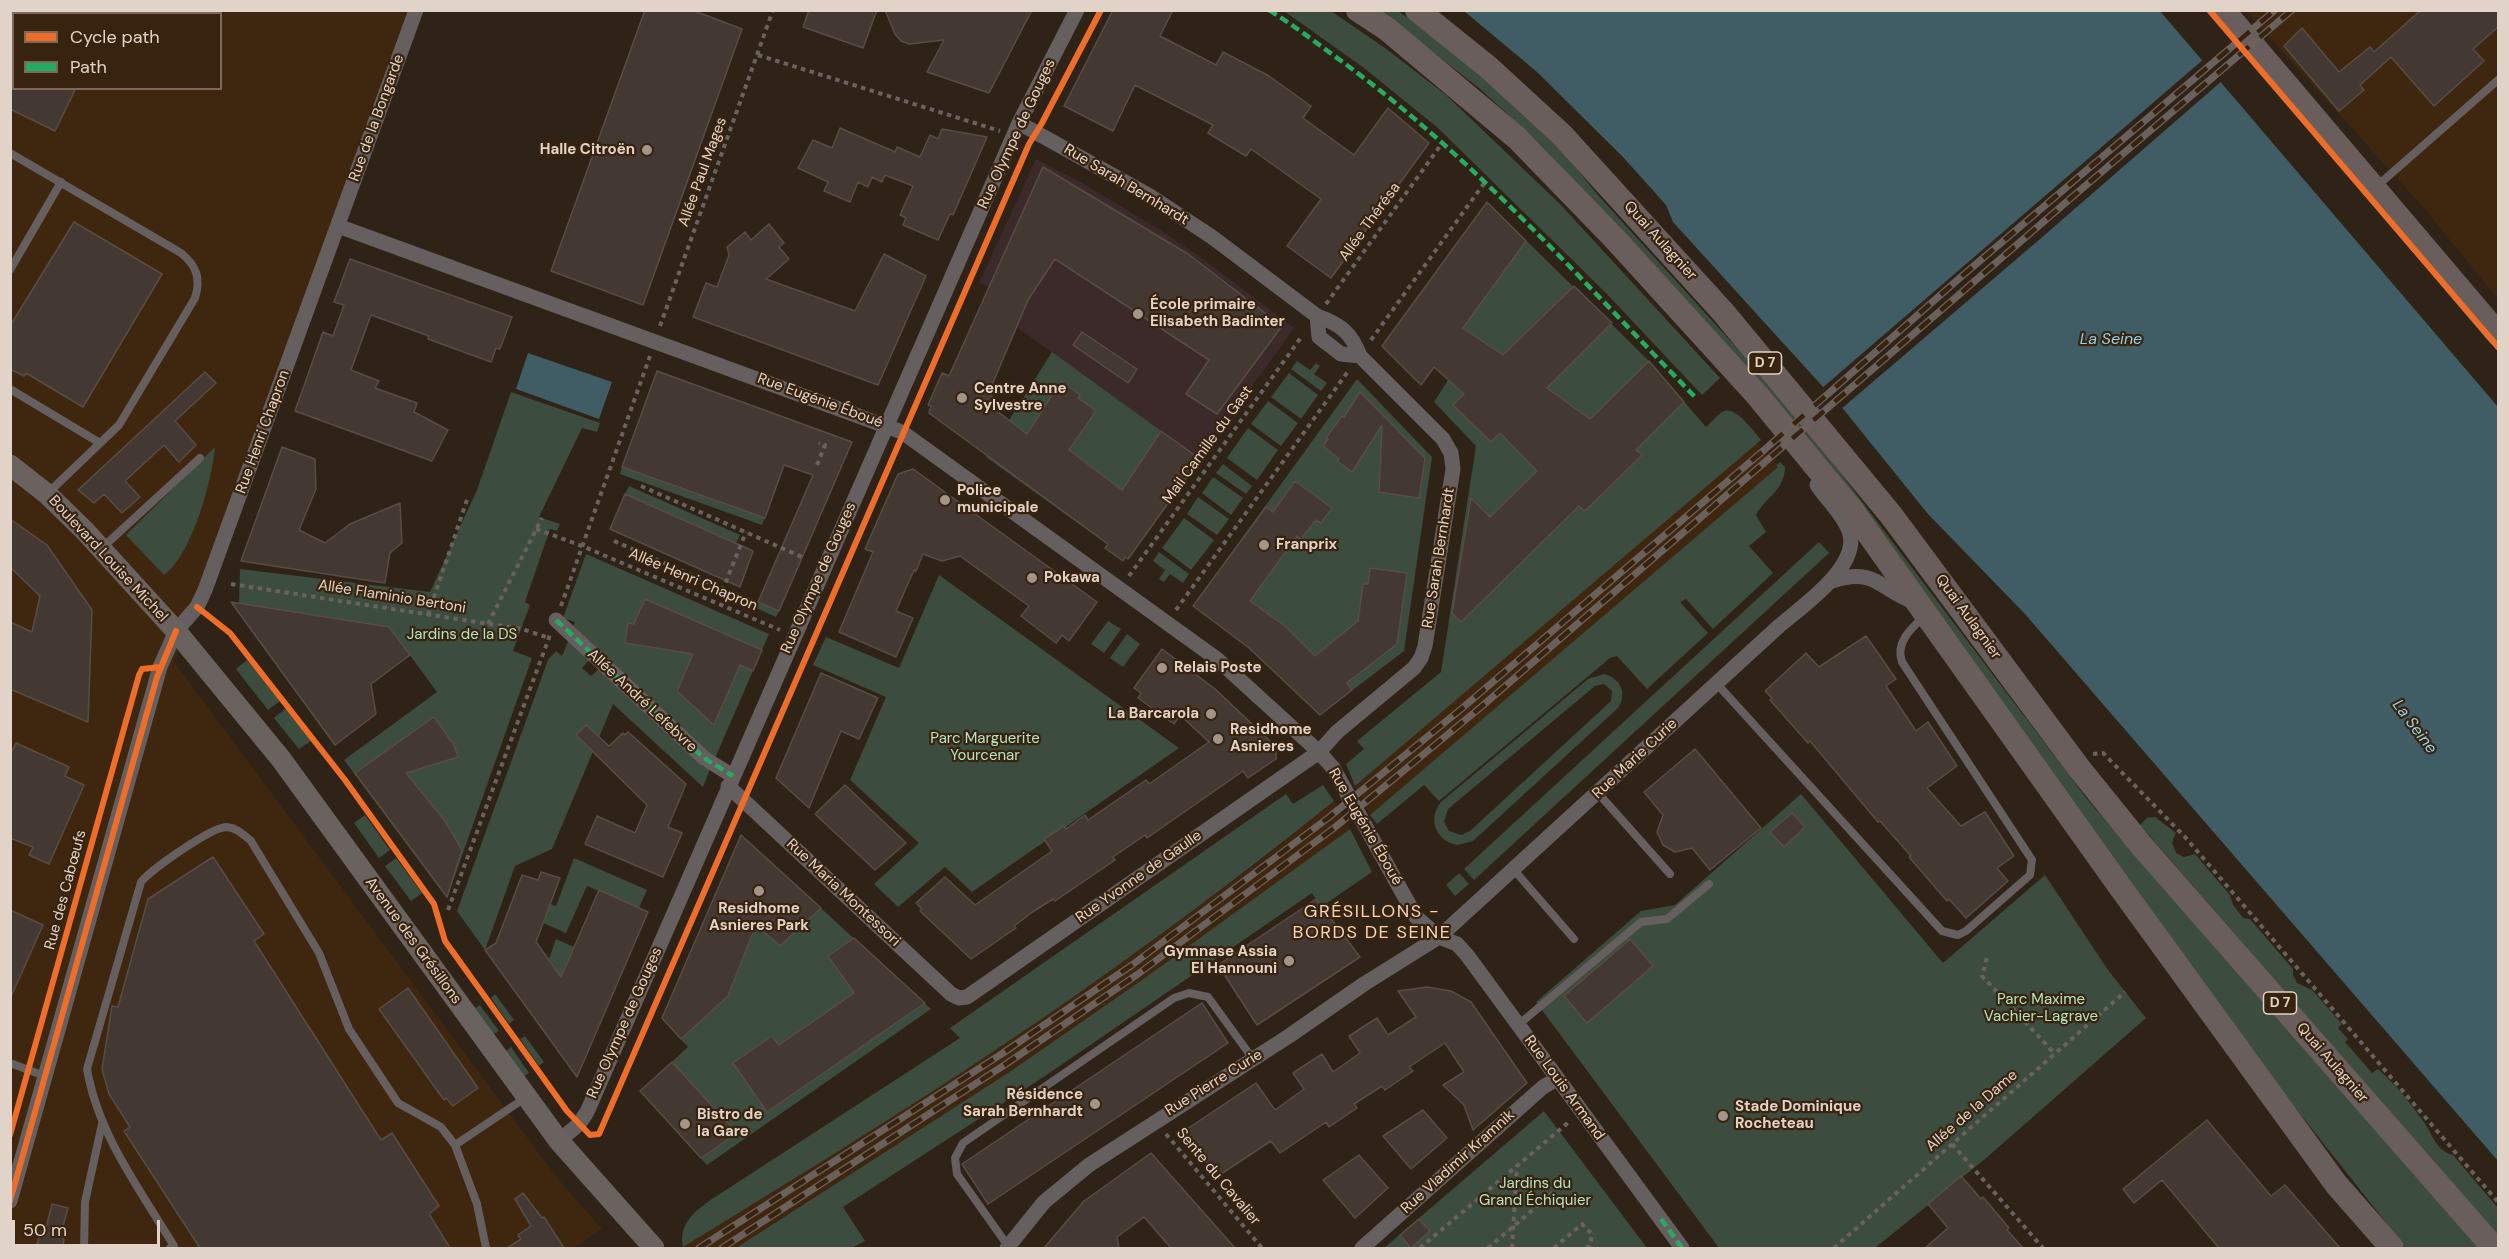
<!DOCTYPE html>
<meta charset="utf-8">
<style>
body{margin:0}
#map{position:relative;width:2509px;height:1259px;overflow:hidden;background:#2f2318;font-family:"DM Sans",sans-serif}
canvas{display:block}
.frame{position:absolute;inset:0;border:12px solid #e1d3c7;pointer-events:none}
.legend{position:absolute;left:12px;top:12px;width:210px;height:78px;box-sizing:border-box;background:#38230f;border:2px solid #7c6959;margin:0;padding:8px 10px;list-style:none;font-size:18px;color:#e1d3c7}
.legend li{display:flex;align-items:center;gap:12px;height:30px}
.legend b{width:30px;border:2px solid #7c6959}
.scale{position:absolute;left:12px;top:1220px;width:148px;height:27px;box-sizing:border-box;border:3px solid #e1d3c7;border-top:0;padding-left:8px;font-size:18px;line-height:21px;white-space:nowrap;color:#e1d3c7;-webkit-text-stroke:4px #38230f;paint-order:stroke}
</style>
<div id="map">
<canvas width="2509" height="1259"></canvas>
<div class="frame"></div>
<ul class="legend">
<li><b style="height:8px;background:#ee6e29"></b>Cycle path</li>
<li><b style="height:8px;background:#26ab63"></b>Path</li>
</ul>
<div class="scale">50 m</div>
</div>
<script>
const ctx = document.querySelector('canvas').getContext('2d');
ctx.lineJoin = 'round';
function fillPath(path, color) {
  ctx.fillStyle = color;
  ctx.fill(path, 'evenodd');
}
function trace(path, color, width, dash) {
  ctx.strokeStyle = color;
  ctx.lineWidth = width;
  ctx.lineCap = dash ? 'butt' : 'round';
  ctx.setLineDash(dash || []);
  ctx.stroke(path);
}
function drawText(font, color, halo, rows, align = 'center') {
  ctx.font = font + ' "DM Sans",sans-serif';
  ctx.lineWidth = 4.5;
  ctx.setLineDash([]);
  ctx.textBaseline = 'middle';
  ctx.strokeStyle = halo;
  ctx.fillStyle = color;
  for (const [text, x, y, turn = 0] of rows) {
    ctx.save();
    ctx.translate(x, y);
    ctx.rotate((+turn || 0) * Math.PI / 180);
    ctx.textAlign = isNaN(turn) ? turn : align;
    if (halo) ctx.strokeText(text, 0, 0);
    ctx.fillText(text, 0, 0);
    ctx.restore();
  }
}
fillPath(new Path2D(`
 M10 11H407L174 662 558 1179 602 1229 573 1248H11ZM14 14H220V88H14Z
 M2246 11H2498V299L2424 208Z
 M1757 442 1779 467 1370 815 1355 786Z
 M1334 801 1350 829 1142 980 1011 1071 736 1248 683 1247 996 1049 1127 959 1256 864Z`), '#3f270f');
fillPath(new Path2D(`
 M1036 159 1084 184 1160 230 1203 259 1294 328 1200 459 982 302 989 287 979 283Z`), '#3c2929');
fillPath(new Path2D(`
 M1284 11H1331L1385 48 1446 95 1561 205 1720 378 1702 395 1606 293 1438 128 1364 68Z
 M1380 11H1398L1447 45 1563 152 1597 194 1746 358 1826 454 2087 799 2480 1248H2406L2282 1091 1738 358 1540 144 1479 88Z
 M1487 202 1649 361 1706 427C1712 422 1718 414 1724 411 1737 407 1754 432 1761 440L1355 786 1346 764 1364 749 1357 741 1441 672 1476 446 1434 402 1450 377 1435 367 1421 385 1382 346Z
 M1052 352 1200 459 1128 559 1125 558 1123 561 1107 544 986 457Z
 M1297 361 1310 370 1316 363 1320 366 1314 374 1327 383 1321 391 1291 369Z
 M1289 373 1318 395 1301 419 1271 397Z
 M1357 379 1432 457 1404 651 1320 715 1256 654 1193 606Z
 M511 392 600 423 597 432 582 428 539 517 560 524 557 531 550 529 525 602 530 605 513 651 532 658 447 898 344 760 437 692 389 627 239 604 240 569 430 592 477 490Z
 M1268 401 1298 423 1281 446 1251 424Z
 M1248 428 1278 450 1257 480 1227 458Z
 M215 447C212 481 192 555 164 575L126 535Z
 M1780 462 1785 467C1784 492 1766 496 1756 515L1766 532 1749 546 1773 573 1713 629 1686 599 1680 602 1708 633 1647 689 1617 656 1610 658 1439 801 1424 785 1377 824 1370 815 1778 467 1776 465Z
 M1223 464 1252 486 1246 494 1216 473Z
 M622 467 765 518 762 525 620 474Z
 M1213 477 1243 498 1231 515 1202 493Z
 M629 486 740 535 736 543 625 494Z
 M1198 497 1229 519 1217 535 1187 514Z
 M1184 518 1214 540 1191 570 1162 548Z
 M1819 542 1829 553 1474 880 1464 869Z
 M1159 552 1189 574 1183 583 1170 574 1164 582 1159 579 1165 570 1153 561Z
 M586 554 769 634 715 758 707 754 572 630 575 622 563 618Z
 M939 575 1179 748 972 892 945 867 898 907 874 884 919 843 850 780 886 697 813 665 826 637 899 668Z
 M731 590 779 611 776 617 729 596Z
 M1108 621 1121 629 1104 653 1091 644Z
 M1127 634 1140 644 1123 667 1110 658Z
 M569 639 590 659 582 668 591 676 600 668 703 763 702 766 710 769 703 787 613 704 552 849 515 866 485 950 457 911 548 660 556 651 562 656Z
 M247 660 280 701 268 710 236 669Z
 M1604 674C1620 678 1628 693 1618 708L1473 841 1457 845C1436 841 1427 819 1441 802L1588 679ZM1604 684 1612 691 1611 701 1470 831 1461 835 1449 831 1444 822 1448 809 1595 686Z
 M286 708 311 741 299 749 274 718Z
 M1323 785 1334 801C1267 855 1198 908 1128 958 985 1062 833 1155 683 1247 678 1224 695 1211 712 1199L960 1038 950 1028 1286 794 1293 804Z
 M1801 794 1943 963 2045 875 2108 970 2146 1018 1985 1159 1875 1248H1719L1536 1002 1641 911 1675 905Z
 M365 815 390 850 379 858 354 823Z
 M2155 817 2176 833 2172 842 2176 853 2184 857 2195 854 2230 895 2233 905 2243 918 2250 919 2293 969V975L2297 983 2312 990 2342 1024 2338 1028 2348 1039 2345 1042 2372 1073 2378 1069C2395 1084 2410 1102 2423 1121 2433 1134 2435 1150 2453 1155L2498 1208V1236L2140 825 2147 818Z
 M1350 829 1372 872 1321 907 1312 893 1048 1074 843 1207 865 1241 852 1248H736L1011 1071 1142 980Z
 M741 835 931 1009 707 1165 640 1091 688 1047 662 1018Z
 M396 858 422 893 411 901 385 866Z
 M574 858 647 890 639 908 587 886 566 933 543 923 550 904 556 906Z
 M1459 873 1469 884 1455 896 1446 885Z
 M556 939 574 947 561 977 549 959Z
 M495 994 514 1020 509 1024 491 998Z
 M480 1005 499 1031 494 1034 475 1008Z
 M525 1036 544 1062 539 1066 520 1039Z
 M511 1047 529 1073 524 1076 506 1051Z
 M1544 1111 1647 1248H1384Z`), '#3c4c3e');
fillPath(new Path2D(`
 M1464 11H2160L2498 407V1161L2025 614 1928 514 1844 410 1673 222 1666 205 1623 157 1537 72Z
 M528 353 612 382 599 419 516 389Z`), '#405c65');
fillPath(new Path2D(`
 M2205 58 2223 80 2040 239 1840 410 1821 389Z`), '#2f2318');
const building = new Path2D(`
 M645 10H692L742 29 643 305 551 271Z
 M809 10H877L863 48 803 27Z
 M885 10H1032L989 93 927 72 944 40 909 44 901 41 895 34Z
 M1113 10H1173L1160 36 1216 65 1223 52 1269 76 1311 106 1303 118 1354 155 1388 108 1429 143 1331 278 1287 246 1321 199 1251 149 1246 156 1208 133 1213 125 1135 85 1113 131 1064 106Z
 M2421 10H2499V26L2473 49 2484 61 2434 106 2391 57 2360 85 2364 90 2339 111 2284 46 2302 28 2339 72 2370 47 2374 52Z
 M10 88H76L55 131 10 109Z
 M840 128 895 152 897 147 920 157 930 135 938 139 942 129 987 137 953 215 950 214 938 240 903 225 906 218 900 215 913 186 885 175 882 182 872 177 868 187 858 182 850 202 824 191 828 182 798 168 813 140 832 148Z
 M1043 167 1188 254 1282 326 1217 414 1186 394 1209 360 1055 259 1028 300 989 392 993 398V408L1027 434 1061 381 1080 395 1078 398 1096 411 1069 450 1122 490 1161 431 1200 459 1128 559 1125 557 1123 561 1105 548 1108 544 929 413 931 406 928 405 942 373 949 376Z
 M1487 202 1526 241 1463 328 1503 355 1574 286 1612 323 1547 388 1590 419 1649 361 1684 402 1636 450 1642 455 1585 511 1579 506 1461 622 1452 613 1471 498 1490 517 1537 471 1500 433 1491 442 1453 405 1464 394 1434 367 1421 385 1382 346Z
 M74 222 162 274 83 407 26 373 24 376 10 369V326Z
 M769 224 784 243 779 247 789 259 766 279 855 311 884 254 926 276 878 385 693 317 706 283 717 287 729 255 727 247 745 232 751 240Z
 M350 259 512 317 500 349 496 348 491 362 428 339 429 336 371 315 351 370 379 381 375 388 417 403 414 412 448 430 432 461 295 411 323 332 333 336 344 305 334 302Z
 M1082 332 1137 369 1128 383 1073 345Z
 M657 371 852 442 779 611 758 602 813 475 784 465 765 518 622 467Z
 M205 372 216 383 175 421 196 445 179 462 164 445 125 481 140 497 122 513 104 494 94 503 78 490Z
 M1360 392 1425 458 1419 498 1379 492 1382 425 1352 472 1337 461 1339 459 1334 455 1323 446 1328 439 1326 438 1342 416 1344 417Z
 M282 447 315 459 316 489 299 530 325 543 350 524 400 503 402 543 390 553 385 583 241 561Z
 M913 469 1097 602 1069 641 1062 635 1056 643 1021 616 1029 606 960 556 942 561 923 554 916 571 914 570 896 611 913 618 896 657 839 632 873 552 865 549 898 474Z
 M1295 481 1332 508 1321 523 1316 520 1301 539 1297 536 1250 601 1285 626 1315 656 1358 621 1363 584H1368L1370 568 1407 573 1397 644 1347 683 1352 690 1320 715 1248 647 1193 606 1266 507 1273 512Z
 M625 494 753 551 740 587 610 529Z
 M10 519 47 545 92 610 88 722 10 689V622L32 632 40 596 10 567Z
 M645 599 762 650 753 671 740 665 714 725 677 691 693 654 625 643 628 623 634 624Z
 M231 602 389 627 410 655 371 684 376 714 335 745Z
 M1866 636 1896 679 1886 686 1916 731 1928 722 1957 766 1927 788 1961 826 1985 812 2014 856 1997 868 2008 881 1966 918 1949 899 1947 901 1909 857 1911 856 1880 821 1878 822 1810 741 1808 743 1770 700 1772 698 1765 691 1806 653 1819 667Z
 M1162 649 1215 689 1269 740 1276 747V759L1248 778 1243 771 1147 838 1145 835 1113 857 1115 860 1055 901 1053 899 1034 911 1014 926 1016 928 971 959 920 911 922 909 916 903 945 877 975 905 1052 851 1044 839 1064 826 1066 829 1085 815 1088 820 1146 780 1149 784 1209 742 1180 715 1174 724 1138 698 1141 693 1134 688Z
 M821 673 878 698 859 739 841 731 809 808 776 778Z
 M434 717 454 745 458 757 406 773 445 821 462 850 447 897 355 773Z
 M586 725 609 746 623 733 625 735 628 732 686 784 668 827 682 833 663 877 585 844 597 816 635 833 647 805 576 735Z
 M16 743 69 767 65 776 84 785 49 864 29 855 33 847 10 838V755Z
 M1695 749 1761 828 1710 870 1692 848 1675 852 1663 845 1657 832 1663 815 1644 792Z
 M845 785 906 843 875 870 815 814Z
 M1792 813 1805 827 1784 847 1770 832Z
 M741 835 821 908 780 946 756 925 728 996 681 1039 662 1018Z
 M213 857 264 934 254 941 381 1140 392 1133 439 1206 429 1214 450 1248H200L124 1131 130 1127 109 1094 102 1069 112 1006 118 1007 148 899Z
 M541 872 560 878 536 942 561 977 599 890 648 912 577 1077 485 950 496 943 522 875 538 880Z
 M1316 899 1360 957 1257 1025 1218 965Z
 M10 910 43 925 10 999Z
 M854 938 925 1003 767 1112 733 1063 772 1036 779 1045 854 993 828 956Z
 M1630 939 1653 966 1587 1023 1564 996Z
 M1427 987 1451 991 1471 1002 1527 1083 1473 1130 1464 1105 1443 1085 1464 1072 1445 1043 1409 1067 1413 1071 1385 1090 1382 1086 1354 1104 1357 1108 1329 1127 1326 1122 1280 1153 1271 1141 1218 1176 1181 1133 1256 1083 1275 1110 1304 1089 1293 1073 1322 1054 1333 1072 1360 1053 1349 1036 1377 1018 1388 1035 1416 1017 1398 991Z
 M408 988 478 1088 453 1106 446 1098 444 1100 379 1009Z
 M1202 1003 1228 1043 988 1204 962 1164Z
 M672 1062 737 1133 701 1158 640 1091Z
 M1423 1110 1447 1138 1411 1169 1383 1136Z
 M2207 1120 2271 1196 2285 1185 2340 1248H2219L2162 1180 2134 1203 2123 1189Z
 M1151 1153 1235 1248H1171L1144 1217 1117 1237 1119 1248H1044L1084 1201Z
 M1359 1155 1388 1188 1355 1218 1323 1180Z
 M1961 1176 1981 1199 1983 1197 2009 1228 2007 1230 2023 1248H1925L1948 1228 1928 1204Z
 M523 1193 542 1218 544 1217 564 1248H507L521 1239 518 1235 531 1226 515 1199Z
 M52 1204 68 1208 61 1234 64 1240 62 1248 37 1244 40 1233 46 1228Z
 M1419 1219 1430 1231 1411 1248 1400 1235Z`);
fillPath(building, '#433932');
trace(building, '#584d45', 1.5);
trace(new Path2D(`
 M758 55 1000 131
 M1326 304 1443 142
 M660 326 773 10
 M1371 340 1485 182
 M817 465 825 445 819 443
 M641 486 802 557
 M536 529 582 546 780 630
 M614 541 723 589 746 532
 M1129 576 1302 336
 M231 584 522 629 549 638
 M561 606 650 356
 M1176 610 1349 370
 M428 615 468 497
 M488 624 542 518
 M2093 754 2103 753 2185 837 2498 1202
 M448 910 550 635
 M1987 958 1982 976 2055 1054
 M1166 1134 1262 1248
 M1952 1144 2043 1248
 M1420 1248 1570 1121
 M1488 1248 1570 1178
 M1512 1248 1517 1166
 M1554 1248 1582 1224 1592 1234 1590 1246 1585 1248
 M1834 1248 2125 992`), '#69625e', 4, [4.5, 4.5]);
trace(new Path2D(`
 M126 10 132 14
 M175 14 177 10
 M10 153 181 253C197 266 201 279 195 298L119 425 48 493
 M2377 186 2498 80
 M10 270 61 182
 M10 389 100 443
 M103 547 200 458
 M1717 684 1942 931 1958 935 1966 931 2030 875 2032 860 1902 662C1895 643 1911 628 1924 617
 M1598 793 1670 874
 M1514 870 1574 939
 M1518 1025 1641 922 1667 919 1709 884
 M10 1063 45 1076
 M455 1145 477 1204 486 1248
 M1008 1246 957 1174 955 1158 963 1143 1174 998 1189 993 1208 997 1253 1059
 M84 1248 85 1202 102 1124
 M170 1248 174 1246C140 1190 98 1134 87 1069L141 882C152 869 211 827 227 827 237 828 244 835 251 841L319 953 349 1029 398 1103 441 1127 455 1145 525 1098`), '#665f5f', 8);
trace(new Path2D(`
 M338 226 902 432 1217 659 1319 752 1333 768 1416 917 1439 937 1457 944 1467 955 1682 1248
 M1317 316 1319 337 1341 354 1360 356
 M1832 581C1877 567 1878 589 1914 602
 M556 620 704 758 733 776
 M728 786 951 994 959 998 967 997 1319 752 1337 732 1414 668 1421 658 1425 646 1453 469 1451 453 1443 439 1360 356C1351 332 1340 324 1317 316L1212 237 1150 196 1019 123
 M559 1141 579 1124 587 1112 1019 123 1077 10
 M10 1201 160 667 176 631 197 607 205 590 416 10
 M1007 1248 1044 1202 1089 1165 1289 1036 1364 984 1439 937 1778 627C1801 607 1862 566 1849 531 1843 514 1827 500 1817 485
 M1362 1248 1543 1087 1557 1079`), '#665f5f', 15);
trace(new Path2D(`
 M10 465 47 494 85 531 176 631 281 759 559 1141 654 1248`), '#6a625f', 21);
trace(new Path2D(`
 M1358 10 1387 29 1517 138 1614 238 1757 395 1851 509 2118 884 2336 1184 2392 1248
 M1417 10 1488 67 1562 135 1723 312 1891 515 2078 767 2141 845 2494 1248
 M2223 10 2498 334`), '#695e5b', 24);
const rail = new Path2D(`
 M699 1248 1000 1055 1132 965 1328 818 1460 710 1763 451 1962 276 2275 10
 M722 1248 1006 1064 1138 974 1334 828 1481 707 2071 198 2292 10`);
trace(rail, '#6a615c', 7);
trace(rail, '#38230f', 4.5, [14]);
trace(new Path2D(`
 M1269 10C1295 26 1319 45 1344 63 1475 159 1584 283 1697 399
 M556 620 704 758 733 776
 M1661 1219 1682 1248`), '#26ab63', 4.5, [9, 4.5]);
trace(new Path2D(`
 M2209 10 2498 347
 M197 607 230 633 345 780 434 904 445 941 567 1111 590 1135 599 1134 1029 144 1042 123 1101 10
 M10 1135 139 675 142 669 160 667
 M10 1201 157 677 176 631`), '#ee6e29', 6);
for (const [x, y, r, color] of [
 [647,150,6,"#a3958a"],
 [1138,314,6,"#a3958a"],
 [962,398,6,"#a3958a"],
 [945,500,6,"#a3958a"],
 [1264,545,6,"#a3958a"],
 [1032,578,6,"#a3958a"],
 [1162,668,6,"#a3958a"],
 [1211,714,6,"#a3958a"],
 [1218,739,6,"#a3958a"],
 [759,891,6,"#a3958a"],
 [1289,961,6,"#a3958a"],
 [1095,1104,6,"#a3958a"],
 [1723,1116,6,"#a3958a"],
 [685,1124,6,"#a3958a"]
]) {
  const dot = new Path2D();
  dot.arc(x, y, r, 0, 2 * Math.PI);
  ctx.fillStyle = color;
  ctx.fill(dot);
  trace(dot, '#38230f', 2);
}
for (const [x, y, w] of [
 [1765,363,33],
 [2280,1003,33]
]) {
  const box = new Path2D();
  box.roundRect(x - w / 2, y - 11, w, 22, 4.5);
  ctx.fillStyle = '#38230f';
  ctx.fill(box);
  trace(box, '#e1d3c7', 1.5);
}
drawText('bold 14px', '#e1d3c7', null, [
 ["D 7",1765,363],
 ["D 7",2280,1003]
]);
drawText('15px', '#e1d3c7', '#38230f', [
 ["Rue de la Bongarde",377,118,-70],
 ["Rue Olympe de Gouges",1017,134,-65],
 ["Allée Paul Mages",703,172,-70],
 ["Rue Sarah Bernhardt",1126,185,31],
 ["Allée Thérésa",1370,222,-54],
 ["Quai Aulagnier",1660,241,48],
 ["Rue Eugénie Éboué",820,401,20],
 ["Rue Henri Chapron",263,432,-70],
 ["Mail Camille du Gast",1208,445,-54],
 ["Rue Sarah Bernhardt",1439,558,-81],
 ["Boulevard Louise Michel",108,559,47],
 ["Rue Olympe de Gouges",819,578,-66],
 ["Allée Henri Chapron",693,580,23],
 ["Allée Flaminio Bertoni",392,597,9],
 ["Quai Aulagnier",1968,617,54],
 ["Allée André Lefebvre",642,701,43],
 ["Rue Marie Curie",1635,759,-43],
 ["Rue Eugénie Éboué",1365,827,60],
 ["Rue Yvonne de Gaulle",1139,877,-35],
 ["Rue des Cabœufs",66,890,-75],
 ["Rue Maria Montessori",843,893,43],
 ["Avenue des Grésillons",413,941,54],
 ["Rue Olympe de Gouges",625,1023,-66],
 ["Quai Aulagnier",2332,1063,49],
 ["Rue Pierre Curie",1214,1083,-32],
 ["Rue Louis Armand",1564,1088,54],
 ["Allée de la Dame",1972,1111,-41],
 ["Rue Vladimir Kramnik",1458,1162,-42],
 ["Sente du Cavalier",1218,1177,50]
]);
drawText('bold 15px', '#e1d3c7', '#38230f', [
 ["Halle Citroën",635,150,"right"],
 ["École primaire",1150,305],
 ["Elisabeth Badinter",1150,322],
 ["Centre Anne",974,389],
 ["Sylvestre",974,406],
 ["Police",957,491],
 ["municipale",957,508],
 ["Franprix",1276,545],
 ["Pokawa",1044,578],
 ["Relais Poste",1174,668],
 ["La Barcarola",1199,714,"right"],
 ["Residhome",1230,730],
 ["Asnieres",1230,747],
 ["Residhome",759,909,"center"],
 ["Asnieres Park",759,926,"center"],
 ["Gymnase Assia",1277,952,"right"],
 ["El Hannouni",1277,969,"right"],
 ["Résidence",1083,1095,"right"],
 ["Sarah Bernhardt",1083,1112,"right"],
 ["Stade Dominique",1735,1107],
 ["Rocheteau",1735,1124],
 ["Bistro de",697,1115],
 ["la Gare",697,1132]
], 'left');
drawText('15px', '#b3e5c1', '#38230f', [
 ["Jardins de la DS",462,635],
 ["Parc Marguerite",985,739],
 ["Yourcenar",985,756],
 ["Parc Maxime",2041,1000],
 ["Vachier-Lagrave",2041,1017],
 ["Jardins du",1535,1184],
 ["Grand Échiquier",1535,1201]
]);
drawText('italic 16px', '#92d1e6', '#38230f', [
 ["La Seine",2111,340],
 ["La Seine",2414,727,53]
]);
ctx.letterSpacing = '1.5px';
drawText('18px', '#f1d5bd', '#38230f', [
 ["GRÉSILLONS -",1372,912],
 ["BORDS DE SEINE",1372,933]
]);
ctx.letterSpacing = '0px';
</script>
